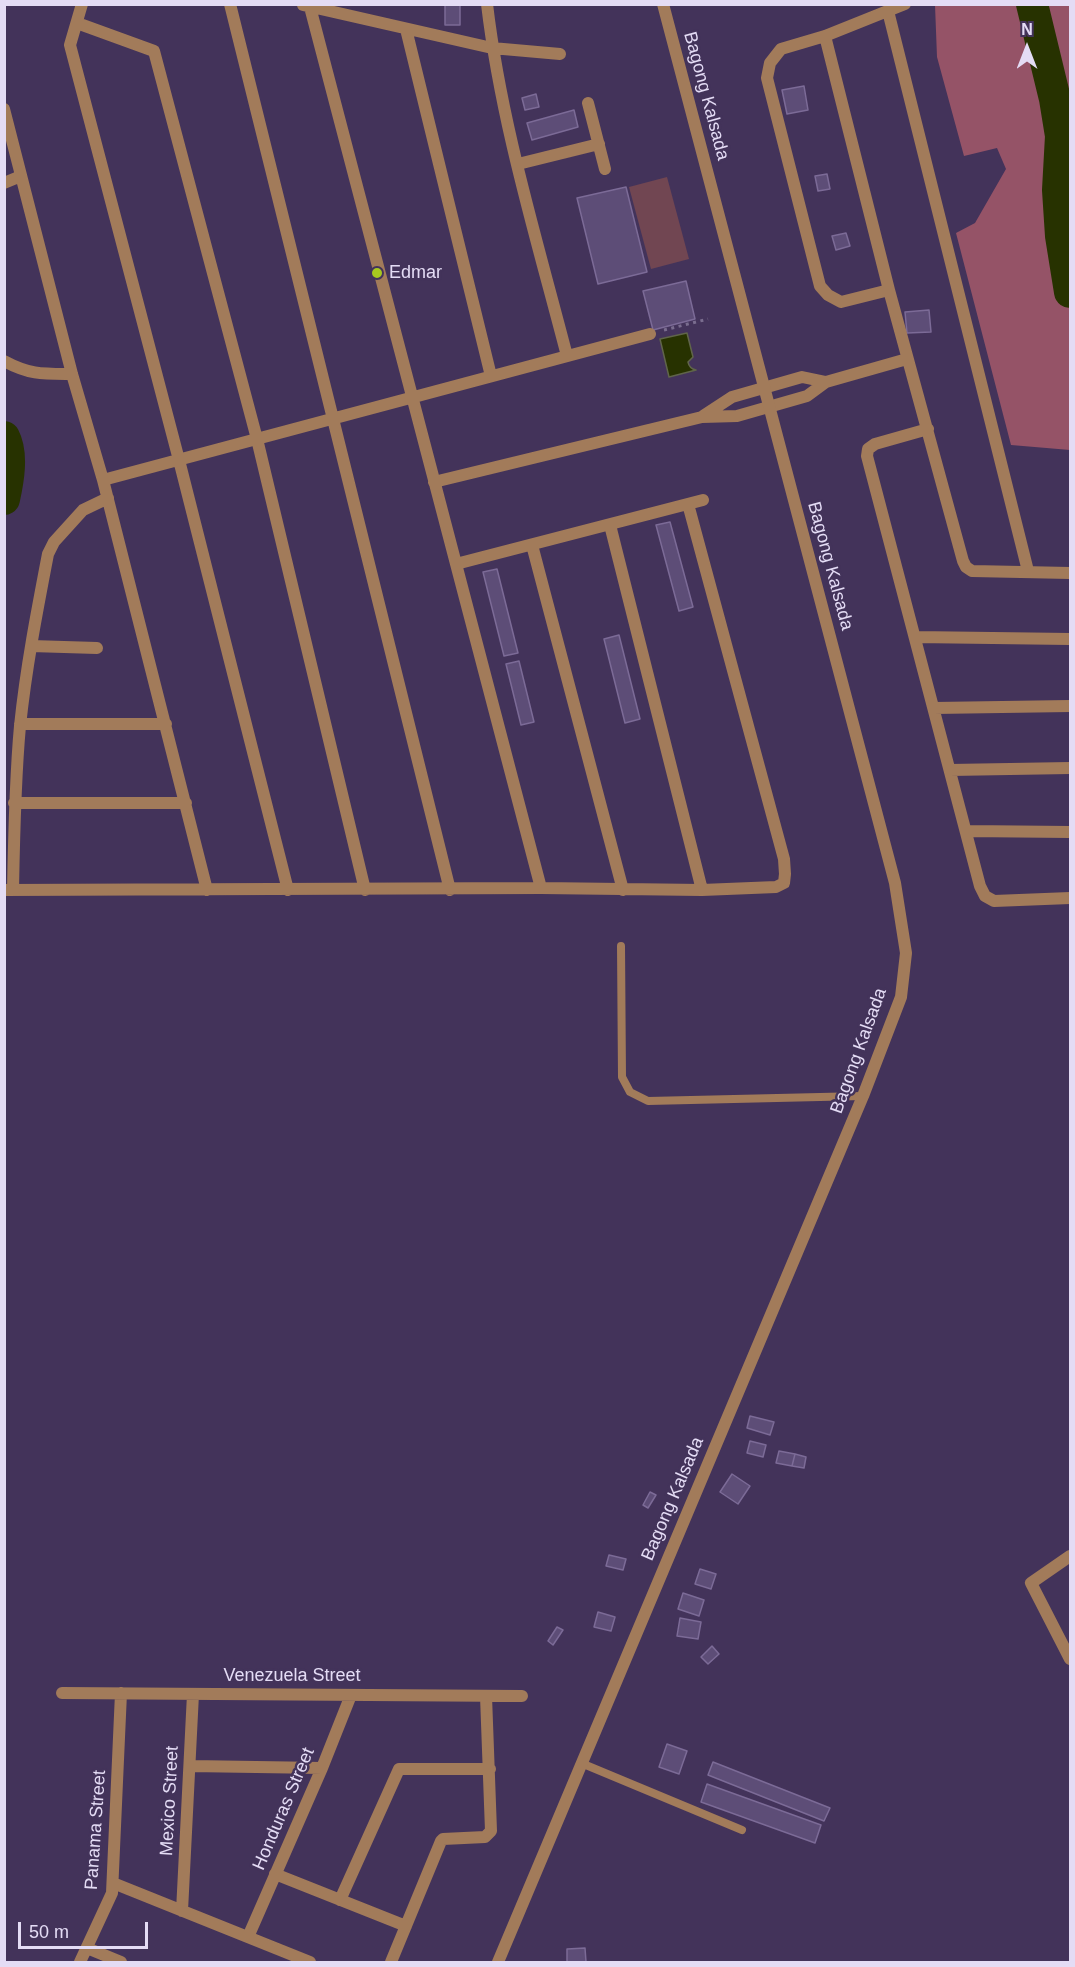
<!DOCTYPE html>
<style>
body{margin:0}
#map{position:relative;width:1075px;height:1967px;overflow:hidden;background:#43335a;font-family:Helvetica,sans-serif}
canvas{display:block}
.frame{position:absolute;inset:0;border:6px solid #e4dcf5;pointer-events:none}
.north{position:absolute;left:997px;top:18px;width:60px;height:60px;-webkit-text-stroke:4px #43335a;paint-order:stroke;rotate:0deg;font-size:16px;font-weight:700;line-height:24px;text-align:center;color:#e4dcf5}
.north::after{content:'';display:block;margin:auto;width:21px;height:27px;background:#e4dcf5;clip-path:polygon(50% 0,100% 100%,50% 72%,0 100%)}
.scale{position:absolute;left:18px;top:1922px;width:130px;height:27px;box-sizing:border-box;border:3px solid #e4dcf5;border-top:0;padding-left:8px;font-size:18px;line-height:21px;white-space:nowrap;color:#e4dcf5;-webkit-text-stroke:4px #43335a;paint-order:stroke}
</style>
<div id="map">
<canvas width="1075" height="1967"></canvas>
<div class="frame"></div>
<div class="north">N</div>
<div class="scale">50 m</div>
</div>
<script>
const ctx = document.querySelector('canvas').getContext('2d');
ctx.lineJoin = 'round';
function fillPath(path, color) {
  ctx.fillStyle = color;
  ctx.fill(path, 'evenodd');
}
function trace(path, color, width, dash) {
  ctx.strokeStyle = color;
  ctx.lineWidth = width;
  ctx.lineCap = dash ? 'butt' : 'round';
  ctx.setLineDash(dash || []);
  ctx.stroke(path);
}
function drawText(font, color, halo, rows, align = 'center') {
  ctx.font = font + ' Helvetica,sans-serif';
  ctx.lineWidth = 5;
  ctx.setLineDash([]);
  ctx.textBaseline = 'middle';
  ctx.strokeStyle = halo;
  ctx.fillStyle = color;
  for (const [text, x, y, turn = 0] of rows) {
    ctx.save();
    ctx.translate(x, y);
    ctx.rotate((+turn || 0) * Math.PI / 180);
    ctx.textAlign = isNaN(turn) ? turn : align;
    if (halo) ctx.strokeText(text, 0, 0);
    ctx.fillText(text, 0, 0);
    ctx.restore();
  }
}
fillPath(new Path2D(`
 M667 177 689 259 651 269 629 187Z`), '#714652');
fillPath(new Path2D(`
 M935 5H1070V450L1011 445 956 233 975 223 1006 169 997 148 964 156 937 57Z`), '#955367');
const water = new Path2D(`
 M687 333 693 357 688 362C689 367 691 369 696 370L669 377 660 339Z`);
fillPath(water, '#273200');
trace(water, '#60654a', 1.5);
trace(new Path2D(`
 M1032 4 1055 99 1061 136 1058 190 1061 236 1070 292
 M4 437C13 454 8 481 4 499`), '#273200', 32);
const building = new Path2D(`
 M445 4H460V25H445Z
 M804 86 808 110 787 114 782 90Z
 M536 94 539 107 525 110 522 98Z
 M574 110 578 127 532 140 527 123Z
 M827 174 830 189 818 191 815 176Z
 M626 187 647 272 598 284 577 198Z
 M846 233 850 246 836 250 832 236Z
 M686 281 695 319 653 330 643 291Z
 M929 310 931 332 907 333 905 312Z
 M670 522 693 607 679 611 656 525Z
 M497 569 518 653 504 656 483 572Z
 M619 635 640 719 625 723 604 639Z
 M519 661 534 722 521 725 506 664Z
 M750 1416 774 1422 770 1435 747 1428Z
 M750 1441 766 1445 763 1457 747 1453Z
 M779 1451 795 1454 792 1466 776 1463Z
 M795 1454 806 1457 804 1468 792 1466Z
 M732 1474 750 1486 738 1504 720 1492Z
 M650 1492 656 1495 648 1508 643 1505Z
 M609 1555 626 1559 623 1570 606 1566Z
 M700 1569 716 1574 711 1589 695 1584Z
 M683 1593 704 1600 699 1616 678 1609Z
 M598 1612 615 1617 611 1631 594 1627Z
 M680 1618 701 1622 698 1639 677 1636Z
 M557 1627 563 1630 553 1645 548 1641Z
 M712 1646 719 1654 708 1664 701 1657Z
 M667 1744 687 1751 679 1774 659 1767Z
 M713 1762 830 1808 824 1821 708 1775Z
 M707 1784 821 1825 815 1843 701 1802Z
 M585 1948 586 1962H567V1949Z`);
fillPath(building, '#5d4d77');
trace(building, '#7c6b97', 1.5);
trace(new Path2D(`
 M664 330 708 319`), '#7a6d8f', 3, [3, 4.5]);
trace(new Path2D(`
 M621 946 622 1077 630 1092 648 1101 863 1096
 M581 1763 742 1830`), '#a27b5a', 8);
trace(new Path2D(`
 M82 4 70 45 179 460 288 890
 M230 4 450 890
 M487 4C501 123 537 240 567 356
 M303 5 492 48 560 54
 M310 7 541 888
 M888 11 1028 571
 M77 23 154 51 257 439 365 890
 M406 29 491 376
 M825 36 889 290 963 561 966 567 972 571 1070 573
 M588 103 605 169
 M4 109 72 374 103 480 207 890
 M518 164 599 144
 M4 183 21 176
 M889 290 841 302 828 295 820 286 767 78 770 63 781 49 825 36 905 4
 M4 361C30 375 43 374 72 374
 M703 416 732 397 802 377 826 382
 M928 429 875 444 868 449 867 456 980 886 985 896 994 901 1070 898
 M103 480 650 334
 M434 482 702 417 737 416 807 396 826 382 907 359
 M610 525 702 890
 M532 545 623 890
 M456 564 703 500
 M915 637 1070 639
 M31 646 97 648
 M934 708 1070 706
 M20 724H166
 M950 770 1070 768
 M14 803H186
 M966 831 1070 832
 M4 890 541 888 702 890 776 887 784 883 785 874 784 859 688 504
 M13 890C14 835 15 780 20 726 26 668 37 611 48 554L54 542 83 510 108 498
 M1070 1556 1031 1583 1070 1659
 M62 1693 522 1696
 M190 1766 322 1768
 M275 1874 406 1926
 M113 1883 310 1962
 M340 1900 399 1769H490
 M182 1911 193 1694
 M248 1937 322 1768 351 1695
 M87 1948 121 1962
 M80 1962 112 1893 121 1693
 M391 1962 441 1841 443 1839 485 1837 491 1831 486 1696`), '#a27b5a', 12);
trace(new Path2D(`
 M498 1962 863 1096 901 997 906 953 895 883 663 4`), '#a27b5a', 12);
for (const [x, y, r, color] of [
 [377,273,6,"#a7c81f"]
]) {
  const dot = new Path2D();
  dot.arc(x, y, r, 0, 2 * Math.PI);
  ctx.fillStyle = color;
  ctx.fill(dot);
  trace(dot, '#43335a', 2);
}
drawText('18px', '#e4dcf5', '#43335a', [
 ["Bagong Kalsada",706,96,75],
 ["Bagong Kalsada",830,566,75],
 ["Bagong Kalsada",859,1051,-70],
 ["Bagong Kalsada",673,1499,-67],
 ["Venezuela Street",292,1676],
 ["Mexico Street",170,1801,-87],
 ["Honduras Street",284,1809,-67],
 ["Panama Street",96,1830,-86]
]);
drawText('18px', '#e4dcf5', '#43335a', [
 ["Edmar",389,273]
], 'left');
</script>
